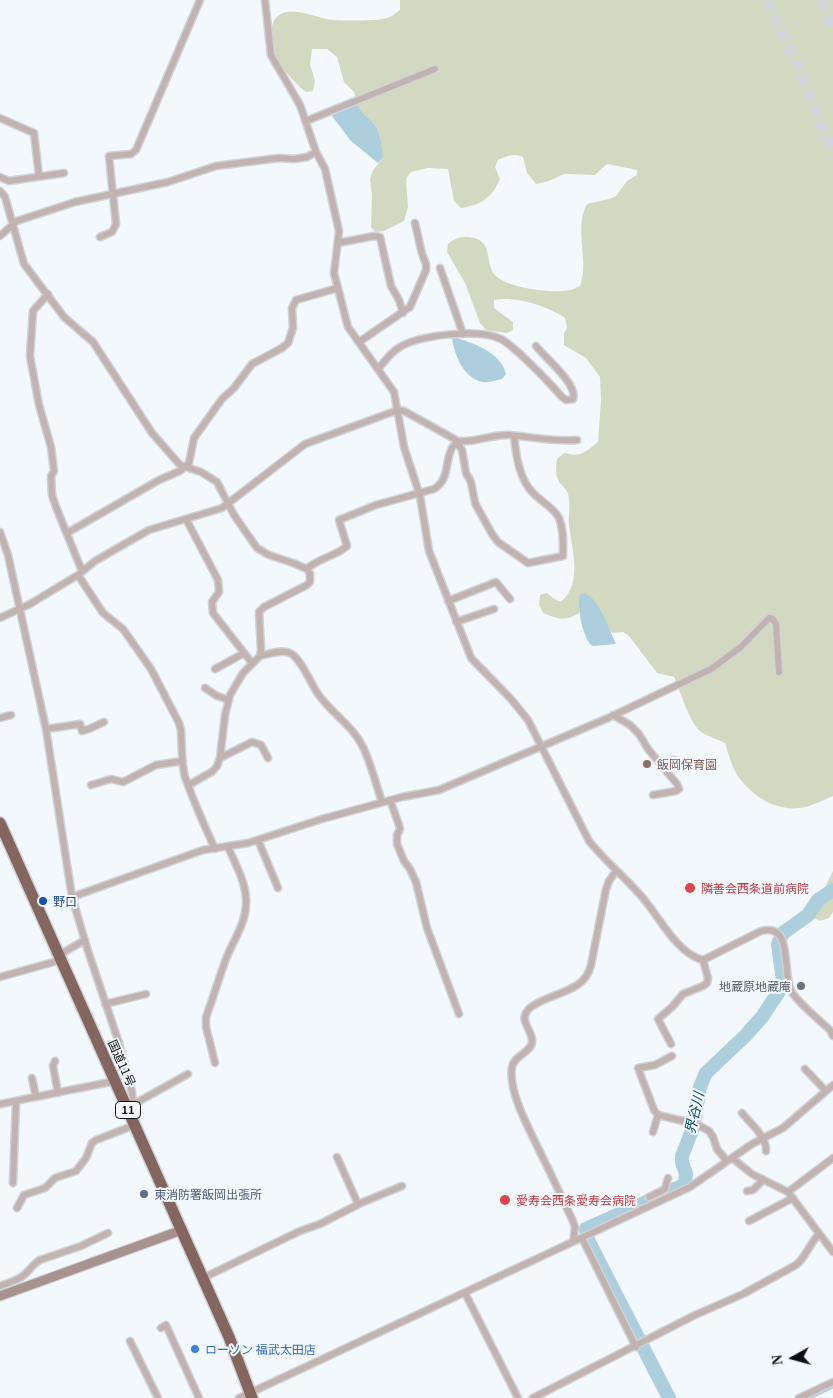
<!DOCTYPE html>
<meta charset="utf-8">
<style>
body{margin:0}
#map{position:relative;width:833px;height:1398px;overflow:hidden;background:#f3f8fd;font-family:Georgia,serif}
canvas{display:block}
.north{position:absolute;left:768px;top:1333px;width:50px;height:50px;-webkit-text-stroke:4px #f3f8fd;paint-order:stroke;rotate:263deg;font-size:14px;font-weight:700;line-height:20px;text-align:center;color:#0c0f12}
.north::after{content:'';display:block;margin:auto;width:18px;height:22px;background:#0c0f12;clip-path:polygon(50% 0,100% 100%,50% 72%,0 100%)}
</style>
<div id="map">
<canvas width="833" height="1398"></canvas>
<div class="north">N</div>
</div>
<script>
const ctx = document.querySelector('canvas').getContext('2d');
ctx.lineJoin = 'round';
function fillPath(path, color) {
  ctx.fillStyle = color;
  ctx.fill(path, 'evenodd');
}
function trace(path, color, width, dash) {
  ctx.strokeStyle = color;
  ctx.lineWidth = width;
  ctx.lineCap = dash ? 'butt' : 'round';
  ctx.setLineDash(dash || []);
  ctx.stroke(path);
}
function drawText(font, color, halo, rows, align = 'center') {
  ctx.font = font + ' Georgia,"Noto Sans JP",serif';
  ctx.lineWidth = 4;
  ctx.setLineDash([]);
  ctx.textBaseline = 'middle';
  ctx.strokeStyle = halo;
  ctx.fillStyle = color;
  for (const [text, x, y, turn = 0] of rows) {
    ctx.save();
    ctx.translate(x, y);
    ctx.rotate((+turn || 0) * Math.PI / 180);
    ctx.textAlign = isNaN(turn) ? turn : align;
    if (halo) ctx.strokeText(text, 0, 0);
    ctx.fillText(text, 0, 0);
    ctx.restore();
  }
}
fillPath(new Path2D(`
 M400 0H833V796C823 800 811 807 800 808 776 811 754 797 740 779 732 769 729 755 725 743 719 740 704 735 700 731 688 720 681 692 674 677L657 673 629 636 623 632 612 633 607 627 602 612 579 597V613C565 622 558 619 543 613L539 605 540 595 547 593 554 599 561 602C583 583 572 550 569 525 568 514 571 505 568 494 567 489 562 486 559 482 555 475 556 467 557 459L564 453C581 458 585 452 598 442L601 400 600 377 586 358 564 345V333L567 328 565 318C548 306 515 296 494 300V308L513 322V330L507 333 486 330 480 323 465 283 447 252 448 244C454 239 461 236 469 237 495 240 484 263 495 275 507 288 553 294 569 290 573 290 577 287 580 286 590 260 573 229 587 204L609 199 616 196 627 181 637 175V170L607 164 595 175 564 174 549 181 536 184 527 173 523 157C513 153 507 156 498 160L495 167 500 179C492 198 481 205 461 208L454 201 448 169 428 168 411 172 406 179 408 207 404 221 384 231 375 232 371 227 372 195 370 179 373 170 383 158 380 136 372 122 360 112 354 92 344 82 337 57 327 49H312L310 64 315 81 313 91 306 92C292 81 274 60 272 42 270 29 272 14 287 12 303 10 318 18 333 20 342 21 379 21 387 18 391 17 396 13 400 10Z
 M833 871V912L829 918 820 921 814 918 813 912Z`), '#d3d9c1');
fillPath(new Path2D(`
 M358 105C361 114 367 116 373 123 381 133 382 145 383 158L378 163 351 141 332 116 333 113Z
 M454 337C473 343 501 352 506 374L502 379C496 380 489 383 482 382 464 378 454 355 452 338Z
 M585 593 593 599 602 612 616 644 593 646C583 641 576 604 580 594Z`), '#adcfdd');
trace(new Path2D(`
 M810 1398 833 1387`), '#adcfdd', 2.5);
trace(new Path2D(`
 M669 1398 588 1240 586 1229 682 1186 685 1182 686 1174 682 1162V1156L693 1128 700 1087 706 1073 746 1035 762 1017 780 990 783 981 778 944 783 933 808 915 818 900 833 890`), '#adcfdd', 14);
trace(new Path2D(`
 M767 0 798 67 833 153
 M821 0 833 28`), '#d0d5da', 11, [11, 5.5]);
const street = new Path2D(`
 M265 0 271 55 300 105 316 152 325 169 339 231 334 273 348 327 394 392 404 447 420 496 429 551 468 650 471 658 511 699 528 720 589 841C605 861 625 877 642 897 659 916 676 953 703 960L761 931C796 922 780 977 793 994 803 1007 818 1019 830 1030L833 1036
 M0 118 34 133 39 176
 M306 121 435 69
 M0 177 9 181 64 173
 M0 191 5 197 24 264 64 317 93 342 152 433 180 465 201 472 217 482 234 515 257 548 269 555 293 563 307 569 310 574V582L307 585 264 607 259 612 261 650 260 656 243 673 230 695 225 715 220 758 217 766 213 771 189 785
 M0 236 17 221 75 202 168 182 216 166 279 158 294 159 307 157 316 152
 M100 237 112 232 116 224 109 156 131 154 136 150 200 0
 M338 243 374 236 380 237 391 286 399 300 403 313
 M440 268 463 334
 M48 294 33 311 30 356 39 405 51 447 54 471 51 476 52 495 56 507 82 571
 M359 342 410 307 426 270V264L422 254 415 223
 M378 369C385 361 391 352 400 347 419 335 480 328 501 339 507 342 513 348 519 353 534 367 548 381 562 397L566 400 573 399C578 384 545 358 536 346
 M457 443 462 450 466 473 471 482 475 503 492 534 498 542 528 563 563 556C563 544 564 530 559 518 554 508 542 502 534 494 519 480 516 455 514 436
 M186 519 218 580 219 592 212 602 213 613 252 663
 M0 532 8 555 46 729 72 897 88 951 119 1043 132 1092 135 1125 96 1140 92 1143 86 1158 76 1171 55 1178 45 1188 24 1195 17 1208
 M67 533 159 480 180 471 189 463 194 438 222 399 234 388 252 364 282 348 288 343 293 328 292 308 296 300 338 288
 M307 569C318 558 335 557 347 546L339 520 376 505 434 489C449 480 445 464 451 450 452 446 456 444 458 441
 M78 575 103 613 123 629 151 669 179 723 181 730C182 745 181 763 185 777 194 802 204 825 215 849
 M448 601 496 582 510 599
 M0 618 30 604 78 575 95 561 149 530 222 508 305 444 398 410 404 411 458 441C475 443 492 434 509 435 532 437 554 442 577 440
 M456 622 494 609
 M260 656C269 654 281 649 290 653 301 658 311 684 318 694 331 713 353 726 363 747 371 764 376 784 382 802
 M215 669 244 653
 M205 688 217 696 229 700
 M613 715 630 725 639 734 648 749 677 784 679 789 676 791 653 795
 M0 718 11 715
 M46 729 80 724 82 731 89 729 104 722
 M220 758 252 742 261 745 268 758
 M663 767 674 760
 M91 785 111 779 123 782 156 765 183 761
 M390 800 399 825 400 829 397 835V844L404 861 410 869 416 882 427 928 459 1014
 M258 840 278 888
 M72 897 203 850 248 843 322 819 402 797 439 790 608 718 711 669 741 647 769 618 773 619 776 624 779 672
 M59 955 85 940
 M0 977 61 960
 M105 1004 146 994
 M671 1044 658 1019 672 1007 683 994 703 986 707 983 708 978 703 960
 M672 1056 655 1065 638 1068 654 1110 658 1115 696 1124 709 1131 713 1137 717 1149 727 1161
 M55 1061 53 1066 58 1093
 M215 1063 206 1027V1017C213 998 219 978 226 959 234 938 248 921 246 898 245 881 235 863 228 847
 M805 1069 826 1091
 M32 1078 36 1097
 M0 1104 115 1081
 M134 1104 188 1074
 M742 1113C750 1123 767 1137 766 1151
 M653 1132 658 1115
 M337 1157 358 1204
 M732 1158 752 1174 788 1192 833 1252
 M13 1183 16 1101
 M747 1191 753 1190 763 1180
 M788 1192 833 1158
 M649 1197 665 1189 668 1178
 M749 1221 793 1198
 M582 1238 636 1347
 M573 1242 575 1227 572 1219C562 1198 552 1176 541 1154 530 1130 508 1093 512 1067 514 1055 531 1053 532 1042 534 1030 513 1018 534 1005 554 992 585 992 591 965L606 889 609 881 616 871
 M203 1278 300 1231 320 1224 361 1203 402 1186
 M0 1286C8 1283 17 1281 24 1275 30 1270 33 1264 40 1260L81 1246 108 1233
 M465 1293 518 1398
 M161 1328 166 1325 199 1398
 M130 1341 158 1398
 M239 1398 690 1187 752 1144 783 1128 833 1085
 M533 1398 693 1316 743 1294 796 1265C806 1257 810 1243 819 1234
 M799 1398 833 1382`);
const secondary = new Path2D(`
 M0 1296 182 1230`);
const highway = new Path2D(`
 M0 823 229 1337 252 1398`);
trace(street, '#ced3d7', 9);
trace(secondary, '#ced3d7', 11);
trace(highway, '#ced3d7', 14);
trace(street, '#c3b3b0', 6);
trace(secondary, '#a8928d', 9);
trace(highway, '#84665f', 11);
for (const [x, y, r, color] of [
 [647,764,5,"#8d6e63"],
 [690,888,6,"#e0444e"],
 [43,901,5,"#1a4fb4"],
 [801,986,5,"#6b7280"],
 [144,1194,5,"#5c6f8a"],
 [505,1200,6,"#e0444e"],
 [195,1349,5,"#3f7fe0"]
]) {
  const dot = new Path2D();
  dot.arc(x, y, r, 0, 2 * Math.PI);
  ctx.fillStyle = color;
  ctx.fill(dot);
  trace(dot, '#f3f8fd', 2);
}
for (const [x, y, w] of [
 [128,1110,25]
]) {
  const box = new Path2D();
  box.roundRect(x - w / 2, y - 8.5, w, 17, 4);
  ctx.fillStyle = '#f3f8fd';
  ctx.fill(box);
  trace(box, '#0c0f12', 1);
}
drawText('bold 11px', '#0c0f12', null, [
 ["11",128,1110]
]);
drawText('12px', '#785e54', '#f3f8fd', [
 ["飯岡保育園",657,764]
], 'left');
drawText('12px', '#be3a42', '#f3f8fd', [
 ["隣善会西条道前病院",701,888],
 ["愛寿会西条愛寿会病院",516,1200]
], 'left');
drawText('12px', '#164399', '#f3f8fd', [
 ["野口",53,901]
], 'left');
drawText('12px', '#5b616d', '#f3f8fd', [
 ["地蔵原地蔵庵",791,986]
], 'right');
drawText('12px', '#0c0f12', '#f3f8fd', [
 ["国道11号",122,1063,66]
]);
drawText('12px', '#4e5e75', '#f3f8fd', [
 ["東消防署飯岡出張所",154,1194]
], 'left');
drawText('12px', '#366cbe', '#f3f8fd', [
 ["ローソン 福武太田店",205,1349]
], 'left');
drawText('italic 14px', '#0f5267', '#f3f8fd', [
 ["界谷川",694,1113,-77]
]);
</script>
